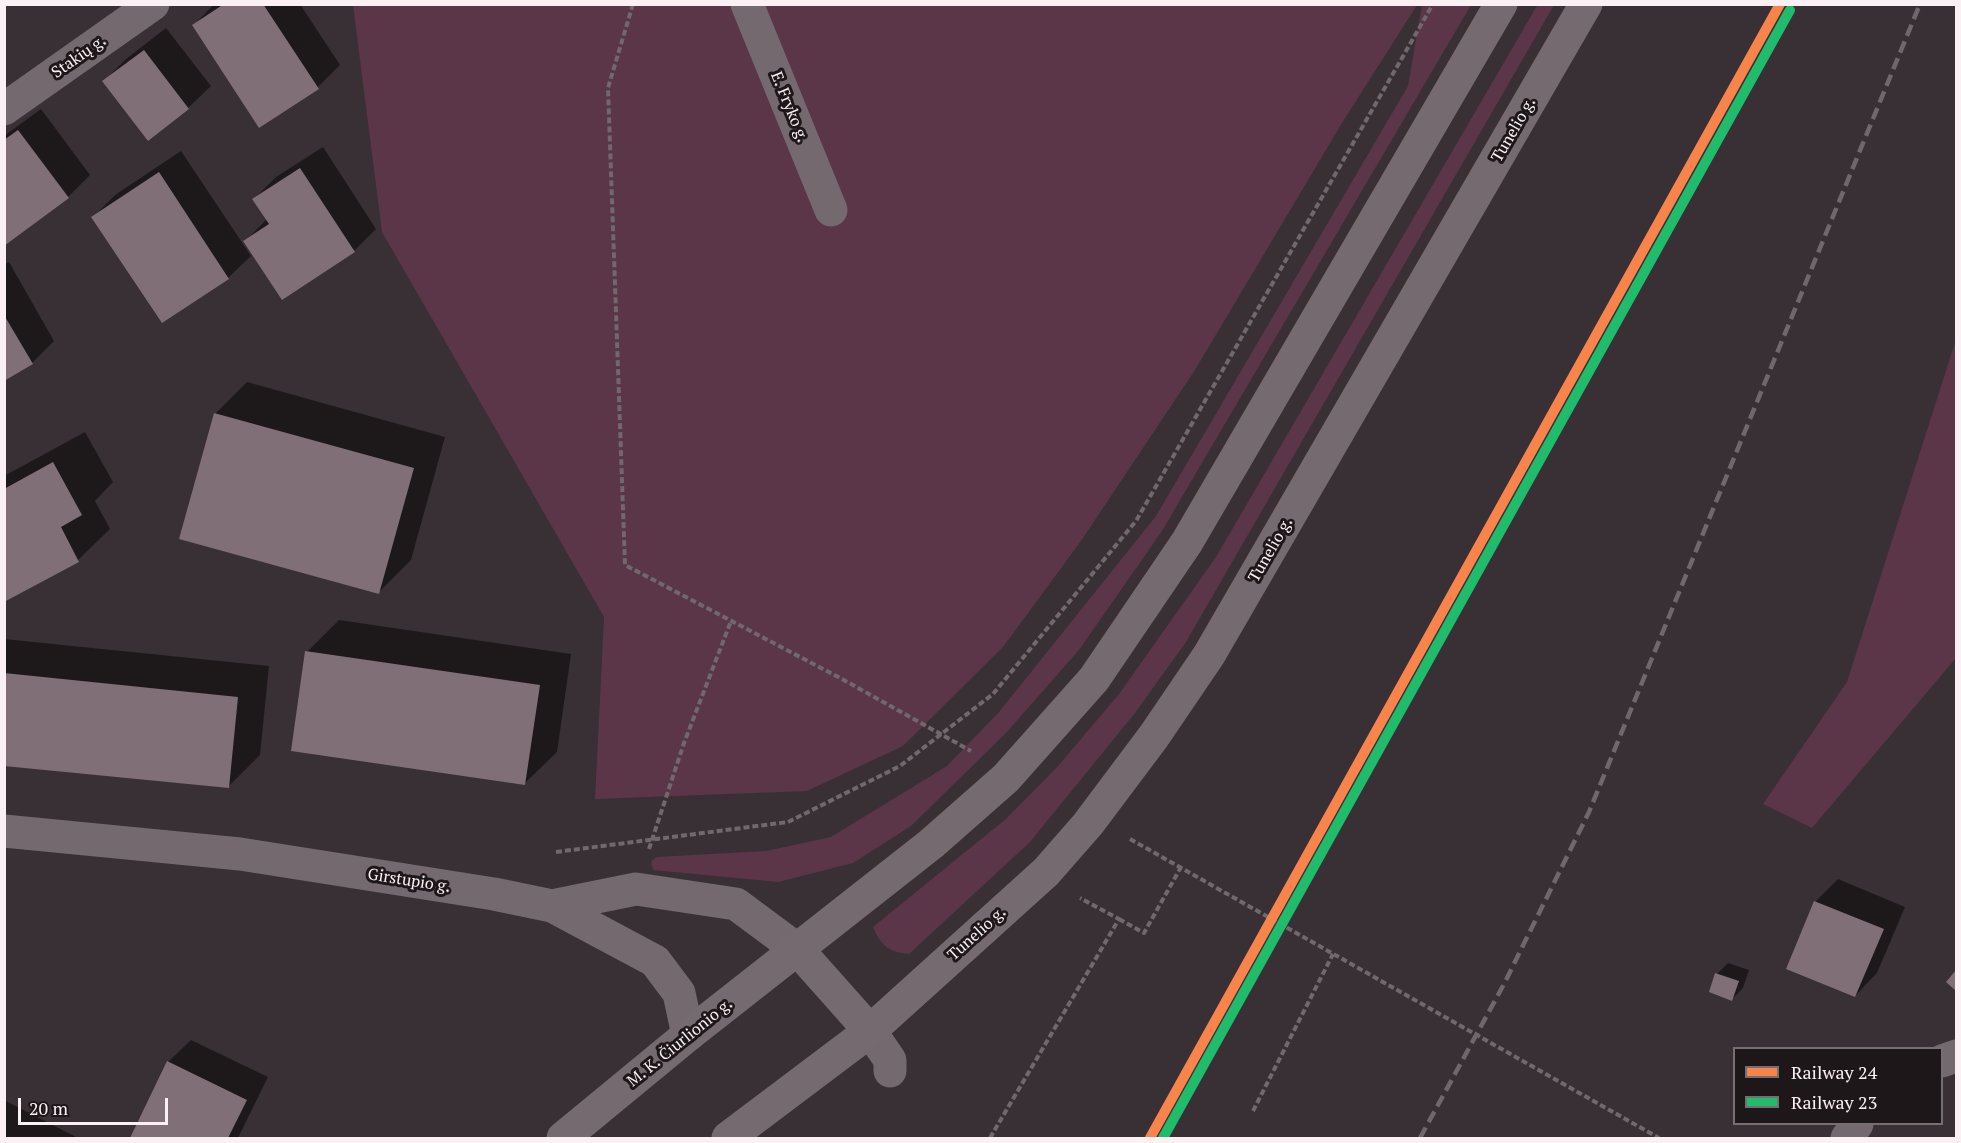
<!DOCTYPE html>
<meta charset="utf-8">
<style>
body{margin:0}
#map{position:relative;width:1961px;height:1143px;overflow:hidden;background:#383034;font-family:"PT Serif",serif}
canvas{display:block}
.frame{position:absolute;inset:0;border:6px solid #fbf0f4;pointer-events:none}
.legend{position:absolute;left:1733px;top:1047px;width:210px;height:78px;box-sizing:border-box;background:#1e171a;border:2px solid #766e71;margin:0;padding:8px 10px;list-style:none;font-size:18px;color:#fbf0f4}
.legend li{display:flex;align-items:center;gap:12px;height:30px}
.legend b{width:30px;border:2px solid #766e71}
.scale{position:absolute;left:18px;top:1098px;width:150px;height:27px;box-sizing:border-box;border:3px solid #fbf0f4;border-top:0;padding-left:8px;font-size:18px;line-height:21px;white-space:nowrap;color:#fbf0f4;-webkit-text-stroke:4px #1e171a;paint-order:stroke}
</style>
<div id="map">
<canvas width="1961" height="1143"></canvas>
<div class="frame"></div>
<ul class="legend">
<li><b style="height:8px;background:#f8844c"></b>Railway 24</li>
<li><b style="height:8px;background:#20bc6c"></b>Railway 23</li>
</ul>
<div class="scale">20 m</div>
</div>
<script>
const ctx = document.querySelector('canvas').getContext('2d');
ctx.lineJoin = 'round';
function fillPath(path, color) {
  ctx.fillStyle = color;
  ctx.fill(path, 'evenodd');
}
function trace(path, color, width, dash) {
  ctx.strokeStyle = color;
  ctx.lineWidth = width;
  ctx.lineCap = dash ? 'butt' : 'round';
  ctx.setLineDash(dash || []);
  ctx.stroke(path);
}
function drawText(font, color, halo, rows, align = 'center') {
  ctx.font = font + ' "PT Serif",serif';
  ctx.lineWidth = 6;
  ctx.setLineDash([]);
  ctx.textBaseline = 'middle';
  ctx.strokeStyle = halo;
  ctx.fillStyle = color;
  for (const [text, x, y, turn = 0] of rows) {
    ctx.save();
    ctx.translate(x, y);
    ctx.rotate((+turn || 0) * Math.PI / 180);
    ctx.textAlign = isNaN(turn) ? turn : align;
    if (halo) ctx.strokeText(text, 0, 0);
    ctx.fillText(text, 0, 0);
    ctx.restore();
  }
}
fillPath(new Path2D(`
 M1538 4 1554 5 1186 642 1135 713 1030 842 909 954C889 952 881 946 873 927L1007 818 1058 766 1119 694 1216 557Z
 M353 5H1417L1342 123 1195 370 1081 541 1003 647 903 746 807 791 595 799 604 617 382 232Z
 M1422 5H1471L1162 531 1079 650 1006 733 911 826 853 863 778 882 653 870 651 862 656 857 766 851 831 837 947 766 999 712 1156 516 1408 86Z
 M1956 339V658L1812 828 1763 804 1847 682Z`), '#5b3548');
fillPath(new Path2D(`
 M214 4H300L340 65 318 87 194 25Z
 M166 28 211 86 188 108 148 139 104 81 126 59Z
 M41 109 90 175 68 197 4 244V136Z
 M323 147 376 229 354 251 245 241 267 219 254 199 276 177Z
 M181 151 251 256 228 278 163 321 93 217 115 195Z
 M9 262 54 341 32 363 4 379V264Z
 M247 382 445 437 411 560 379 592 215 414Z
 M85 432 113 482 95 501 110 529 78 560 4 601V476Z
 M339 620 571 654 557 752 525 783 307 652Z
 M4 639 269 666 260 755 228 787 4 765Z
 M1838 879 1905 907 1877 973 1855 996 1815 902Z
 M1728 963 1749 970 1743 988 1732 999 1717 974Z
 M191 1040 268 1077 238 1138H132L168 1062Z
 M4 1100 78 1138H4Z`), '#0007');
fillPath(new Path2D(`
 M224 4H263L319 89 259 128 192 25Z
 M144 50 189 109 148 141 102 81Z
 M18 130 69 198 4 246V140Z
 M300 168 355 252 282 300 243 241 269 224 252 199Z
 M159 172 229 279 162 323 91 217Z
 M4 315 33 364 4 381Z
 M214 413 414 468 379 594 179 539Z
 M53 462 82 515 61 527 79 562 4 602V489Z
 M305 651 540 685 525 785 291 751Z
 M4 673 238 697 229 788 4 766Z
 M1814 901 1884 929 1855 997 1786 969Z
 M1956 970V991L1946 982Z
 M1715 973 1739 981 1732 1001 1709 992Z
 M167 1061 247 1100 228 1138H130Z`), '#806f77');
trace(new Path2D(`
 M633 4 608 88 625 565 842 679 971 751
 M1130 839 1659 1138
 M649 849 684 743 731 621
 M556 852 788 822 900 766 993 694 1136 521 1433 4
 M1119 919 1144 933 1181 867
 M1253 1111 1333 954
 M990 1138 1119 919 1080 898`), '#70686c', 4, [6, 3]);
trace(new Path2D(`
 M747 4 831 210
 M4 109 153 4
 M4 831 240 854 494 894 552 906 636 889 736 904 798 950
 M552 906 655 961 679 993 688 1035
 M870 1031 890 1060V1071
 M1942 1061 1956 1056
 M1847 1138 1857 1124`), '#73696e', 33);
trace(new Path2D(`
 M798 950 870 1031
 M563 1138 688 1035 931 844 1006 778 1094 679 1187 542 1501 4
 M728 1138 870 1031 1046 872 1088 824 1154 736 1209 655 1586 4`), '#746a6f', 33);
trace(new Path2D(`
 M1420 1138 1504 984 1589 812 1920 4`), '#6f676b', 4.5, [12, 6]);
trace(new Path2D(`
 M1150 1138 1780 4`), '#f8844c', 10);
trace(new Path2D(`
 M1163 1138 1790 10`), '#20bc6c', 10);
drawText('16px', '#fbf0f4', '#1e171a', [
 ["Stakių g.",79,57,-35],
 ["E. Fryko g.",789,107,68],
 ["Tunelio g.",1514,130,-60],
 ["Tunelio g.",1271,550,-60],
 ["Girstupio g.",409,881,9],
 ["Tunelio g.",977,934,-42],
 ["M. K. Čiurlionio g.",680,1043,-39]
]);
</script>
